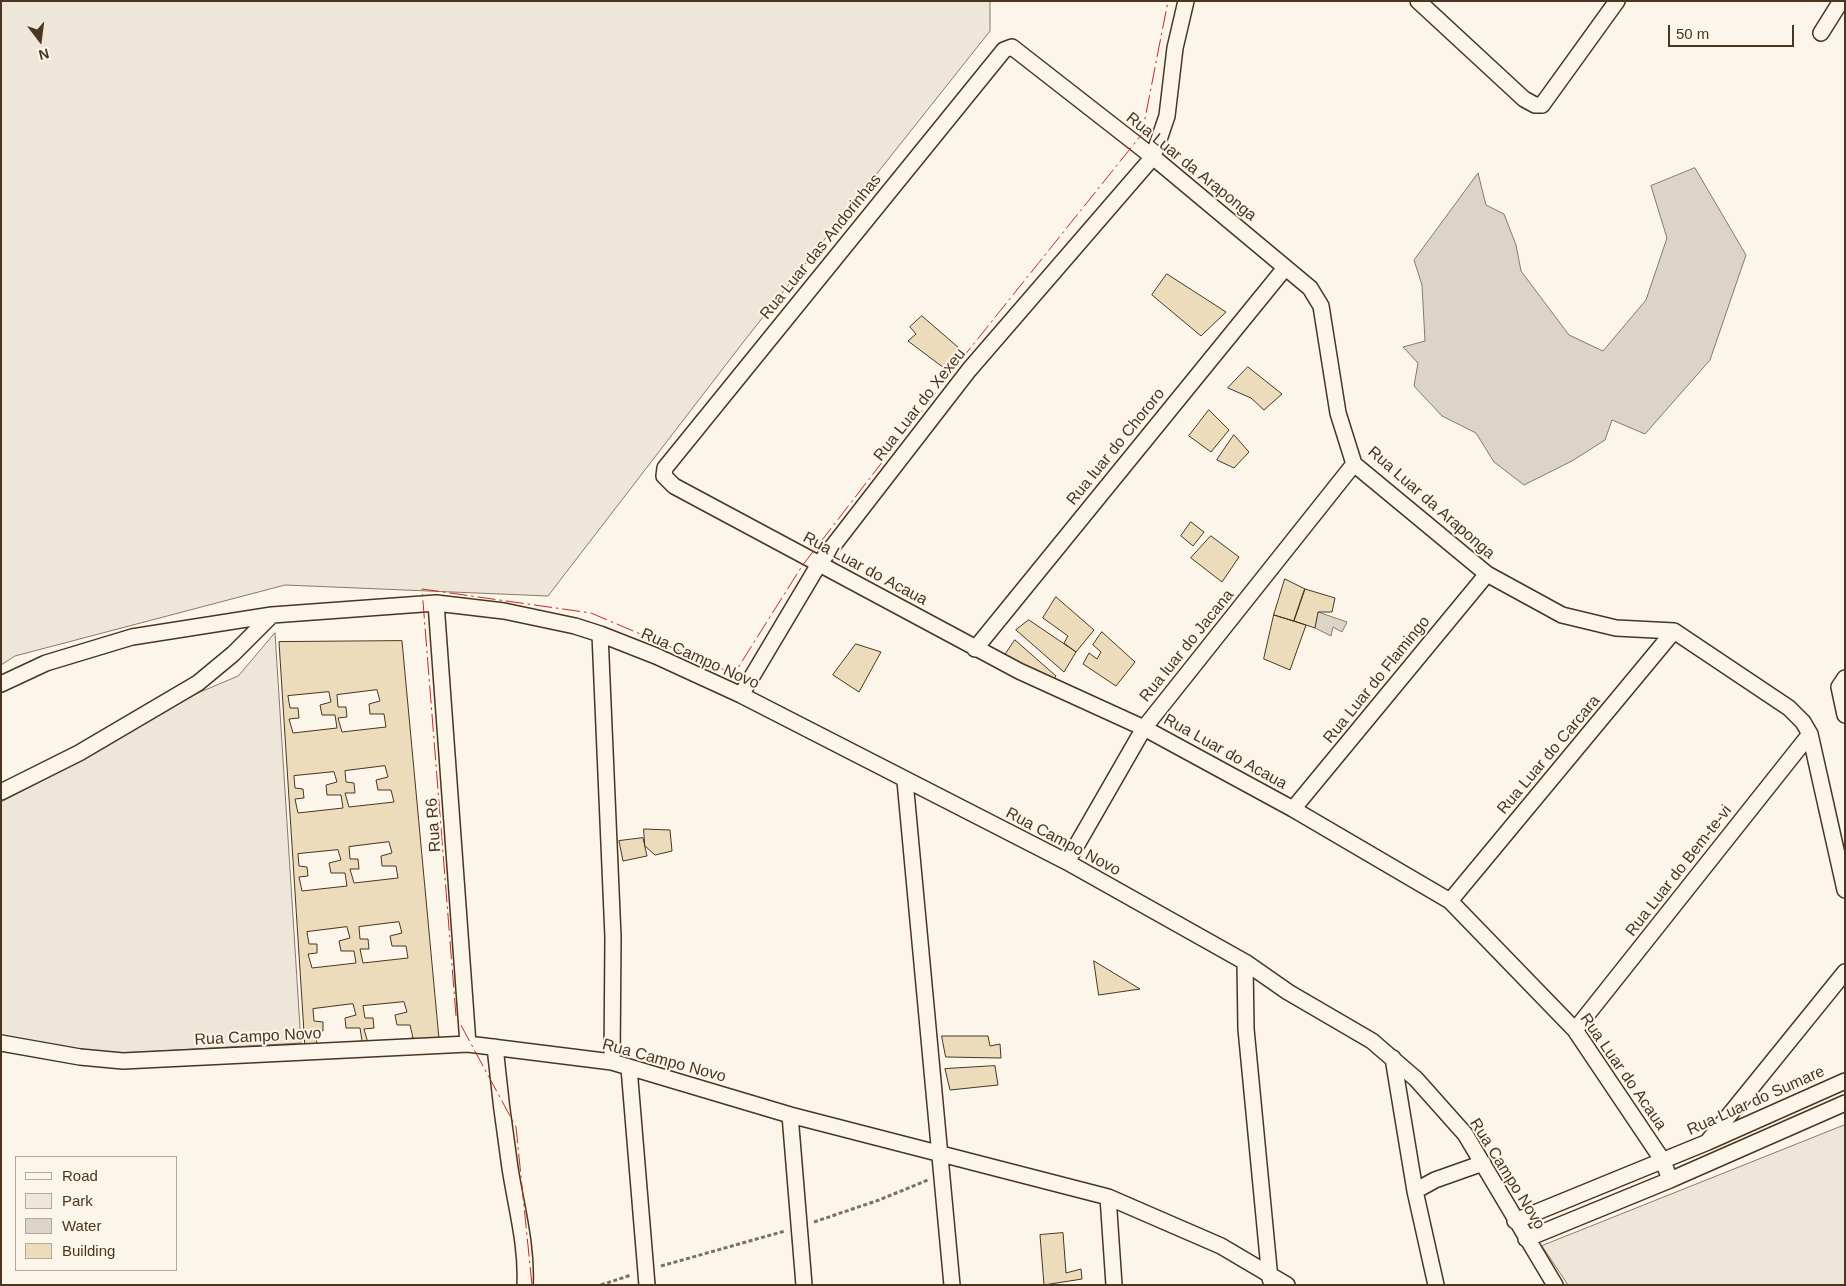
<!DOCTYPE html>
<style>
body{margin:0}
#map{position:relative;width:1846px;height:1286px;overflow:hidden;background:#fbf6e9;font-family:Arial,sans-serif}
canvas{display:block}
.frame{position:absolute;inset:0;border:2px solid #4a3520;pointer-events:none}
.legend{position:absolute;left:15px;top:1156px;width:162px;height:115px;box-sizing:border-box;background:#fbf6e9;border:1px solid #b4a999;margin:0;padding:6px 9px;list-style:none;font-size:15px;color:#4a3520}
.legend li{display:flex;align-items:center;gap:10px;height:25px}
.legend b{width:25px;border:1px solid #b4a999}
.north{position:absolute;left:15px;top:15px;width:50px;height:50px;-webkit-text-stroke:4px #fbf6e9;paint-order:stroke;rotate:165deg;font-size:14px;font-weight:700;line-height:20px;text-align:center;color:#4a3520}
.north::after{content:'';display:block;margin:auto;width:18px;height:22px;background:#4a3520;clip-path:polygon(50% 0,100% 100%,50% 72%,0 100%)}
.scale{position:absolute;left:1668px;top:25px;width:126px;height:22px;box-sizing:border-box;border:2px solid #4a3520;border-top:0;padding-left:6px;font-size:15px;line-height:18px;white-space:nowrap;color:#4a3520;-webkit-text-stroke:4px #fbf6e9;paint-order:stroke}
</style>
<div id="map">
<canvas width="1846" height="1286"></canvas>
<div class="frame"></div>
<ul class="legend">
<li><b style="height:6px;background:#fbf6e9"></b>Road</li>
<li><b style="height:14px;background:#ede6d9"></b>Park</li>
<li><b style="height:14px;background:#dcd4c6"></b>Water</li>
<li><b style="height:14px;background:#ecdcbc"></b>Building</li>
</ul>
<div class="north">N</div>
<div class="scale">50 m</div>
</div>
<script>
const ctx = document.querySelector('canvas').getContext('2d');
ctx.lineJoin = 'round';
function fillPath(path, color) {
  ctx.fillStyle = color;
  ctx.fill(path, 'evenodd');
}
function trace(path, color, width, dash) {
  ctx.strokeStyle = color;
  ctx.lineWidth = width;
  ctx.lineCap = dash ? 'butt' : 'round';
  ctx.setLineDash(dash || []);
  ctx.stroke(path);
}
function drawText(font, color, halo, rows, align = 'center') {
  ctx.font = font + ' Arial,sans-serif';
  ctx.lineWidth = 4;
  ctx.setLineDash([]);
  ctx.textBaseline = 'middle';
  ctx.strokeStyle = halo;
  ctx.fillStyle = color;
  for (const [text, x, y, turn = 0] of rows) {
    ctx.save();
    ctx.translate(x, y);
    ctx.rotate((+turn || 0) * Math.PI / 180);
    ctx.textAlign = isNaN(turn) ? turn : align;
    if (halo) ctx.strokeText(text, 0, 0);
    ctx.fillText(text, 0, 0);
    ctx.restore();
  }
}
const green = new Path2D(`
 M1 1H990V31L748 336 548 596 285 585 15 656 1 665Z
 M275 633 301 1043 124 1053 65 1048 1 1035V802L86 758 148 719 198 693 238 676Z
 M1845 1125V1285H1568L1542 1246Z`);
fillPath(green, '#ede6d9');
trace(green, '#887966', 1);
const water = new Path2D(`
 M1695 168 1746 255 1710 360 1645 434 1612 420 1605 440 1572 461 1524 485 1494 462 1476 433 1442 416 1414 386 1418 363 1403 347 1425 341 1422 285 1414 260 1478 173 1486 205 1504 214 1516 245 1521 271 1569 335 1603 351 1646 300 1667 238 1651 186Z
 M1318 612 1347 622 1342 632 1333 627 1331 636 1315 628Z`);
fillPath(water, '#dcd4c6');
trace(water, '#887966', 1);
const building = new Path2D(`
 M1167 274 1226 312 1201 336 1152 295Z
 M922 316 959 348 944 368 908 341 916 334 910 327Z
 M1248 367 1282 394 1264 410 1251 398 1228 388Z
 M1209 410 1229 430 1211 452 1189 436Z
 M1234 435 1249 452 1234 468 1217 460Z
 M1191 522 1204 532 1193 546 1181 536Z
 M1211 536 1239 557 1222 582 1191 558Z
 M1285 579 1305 589 1294 621 1274 615Z
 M1305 589 1335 598 1332 612H1318L1315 628 1294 621Z
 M1056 597 1094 630 1076 652 1064 643 1068 636 1043 618Z
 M1274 615 1306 625 1290 670 1264 659Z
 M1029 620 1076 652 1064 672 1016 630Z
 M1102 632 1135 662 1116 686 1083 664 1089 653 1097 659 1101 652 1093 645Z
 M1015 640 1056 676 1050 685 1005 655Z
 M402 641 439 1039 305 1048 279 642Z
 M856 644 881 652 859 692 833 675Z
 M377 690 380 701 369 704 370 714H384L386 727 342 732 338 718 347 717 346 707H338L337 695Z
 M329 692 331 702 320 705 322 715H335L337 728 293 733 289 719 299 718 298 708H290L288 696Z
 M385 766 388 777 376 780 378 790H391L394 802 349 807 345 793H355L354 783 346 782 345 771Z
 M334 772 337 782 326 785 327 795H341L343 808 298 813 295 799 304 798 303 789 295 788 294 776Z
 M644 829 670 830 672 851 655 855 645 846Z
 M643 838 647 856 623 861 619 841Z
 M389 842 392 853 381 856 382 866H396L398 878 354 883 350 869H359L358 859H350L349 847Z
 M338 850 341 860 329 863 331 873H345L347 886 302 891 299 877 308 876 307 867 299 866 298 854Z
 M399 922 402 933 390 936 392 946H406L408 958 363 963 360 949H369L368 939H360L359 927Z
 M347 927 350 938 339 941 341 951H354L356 963 312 968 308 954 317 953V944H309L307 932Z
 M1094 961 1140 989 1099 995Z
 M404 1002 407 1012 395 1015 397 1025H410L413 1038 368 1043 364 1029 374 1028 373 1018H365L363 1006Z
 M353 1004 356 1015 345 1018 346 1028H360L362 1041 318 1046 314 1032 323 1031V1022L314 1021 313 1009Z
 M942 1036H988L990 1046 1000 1044 1001 1058 946 1057Z
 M995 1066 998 1085 950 1090 945 1069Z
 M1063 1233 1066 1273 1081 1269 1082 1279 1044 1285 1040 1235Z`);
fillPath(building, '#ecdcbc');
trace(building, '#4a3520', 1);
const street = new Path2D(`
 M1418 1 1524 99 1535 105H1542L1617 1
 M1821 33 1841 1
 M436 603 468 1044
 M600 634 613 937 612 1062
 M975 649 1285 268
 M1845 678 1839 687 1845 715
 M1 684 46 663 132 637 272 615 436 603 504 611 575 626 600 634 656 656 741 695 1067 862 1245 962 1288 992 1372 1041 1416 1079 1465 1134 1555 1285
 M741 695 819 564 969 370 1153 157 1167 116 1175 48 1186 1
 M905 781 952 1285
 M1 792 79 753 198 683 233 654 272 615
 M1293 809 1487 574
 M1067 862 1144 728 1354 464
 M1450 901 1674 631
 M1245 962 1246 1029 1270 1279
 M1575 1030 1810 734
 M1 1043 80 1057 123 1061 468 1044 612 1062 790 1115 1108 1197 1221 1246 1287 1285
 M495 1047C499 1088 504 1128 510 1168 516 1207 527 1245 525 1285
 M1393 1058 1415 1191 1436 1285
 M629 1068 647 1285
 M790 1115 804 1285
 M1709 1140 1845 972
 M1670 1180 1663 1161 1575 1030 1450 901 1293 809 1144 728 1019 671 674 486 664 476 665 468 1004 50 1012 47 1153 157 1310 288 1321 306 1338 413 1354 464 1487 574 1562 615 1616 628 1674 631 1789 708 1803 722 1810 734 1845 890
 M1415 1191 1435 1180 1483 1163
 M1108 1197 1114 1285
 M1515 1221 1708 1142 1845 1081
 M1526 1239 1670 1180 1845 1103`);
trace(street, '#4a3520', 18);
trace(new Path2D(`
 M814 1222 879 1200 928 1180
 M661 1266 785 1231
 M601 1285 631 1275`), '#7f6f5c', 3, [4, 2.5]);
trace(street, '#fbf6e9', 15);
trace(new Path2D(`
 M532 1285 516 1127 456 1016 422 589 591 613 734 674 802 566 968 351 1142 134 1168 1`), '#c62828', 1, [18, 4, 2.5, 4]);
drawText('16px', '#4a3520', '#fbf6e9', [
 ["Rua Luar da Araponga",1191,167,39],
 ["Rua Luar das Andorinhas",821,247,-51],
 ["Rua Luar do Xexeu",920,405,-52],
 ["Rua luar do Chororo",1116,447,-51],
 ["Rua Luar da Araponga",1431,503,41],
 ["Rua Luar do Acaua",865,569,28],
 ["Rua luar do Jacana",1187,646,-51],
 ["Rua Campo Novo",700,659,24],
 ["Rua Luar do Flamingo",1377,680,-51],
 ["Rua Luar do Acaua",1225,752,29],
 ["Rua Luar do Carcara",1549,755,-50],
 ["Rua R6",434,825,-94],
 ["Rua Campo Novo",1063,842,28],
 ["Rua Luar do Bem-te-vi",1679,871,-52],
 ["Rua Campo Novo",258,1037,-3],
 ["Rua Campo Novo",664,1061,15],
 ["Rua Luar do Acaua",1623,1072,55],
 ["Rua Luar do Sumare",1756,1101,-24],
 ["Rua Campo Novo",1507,1174,58]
]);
</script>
